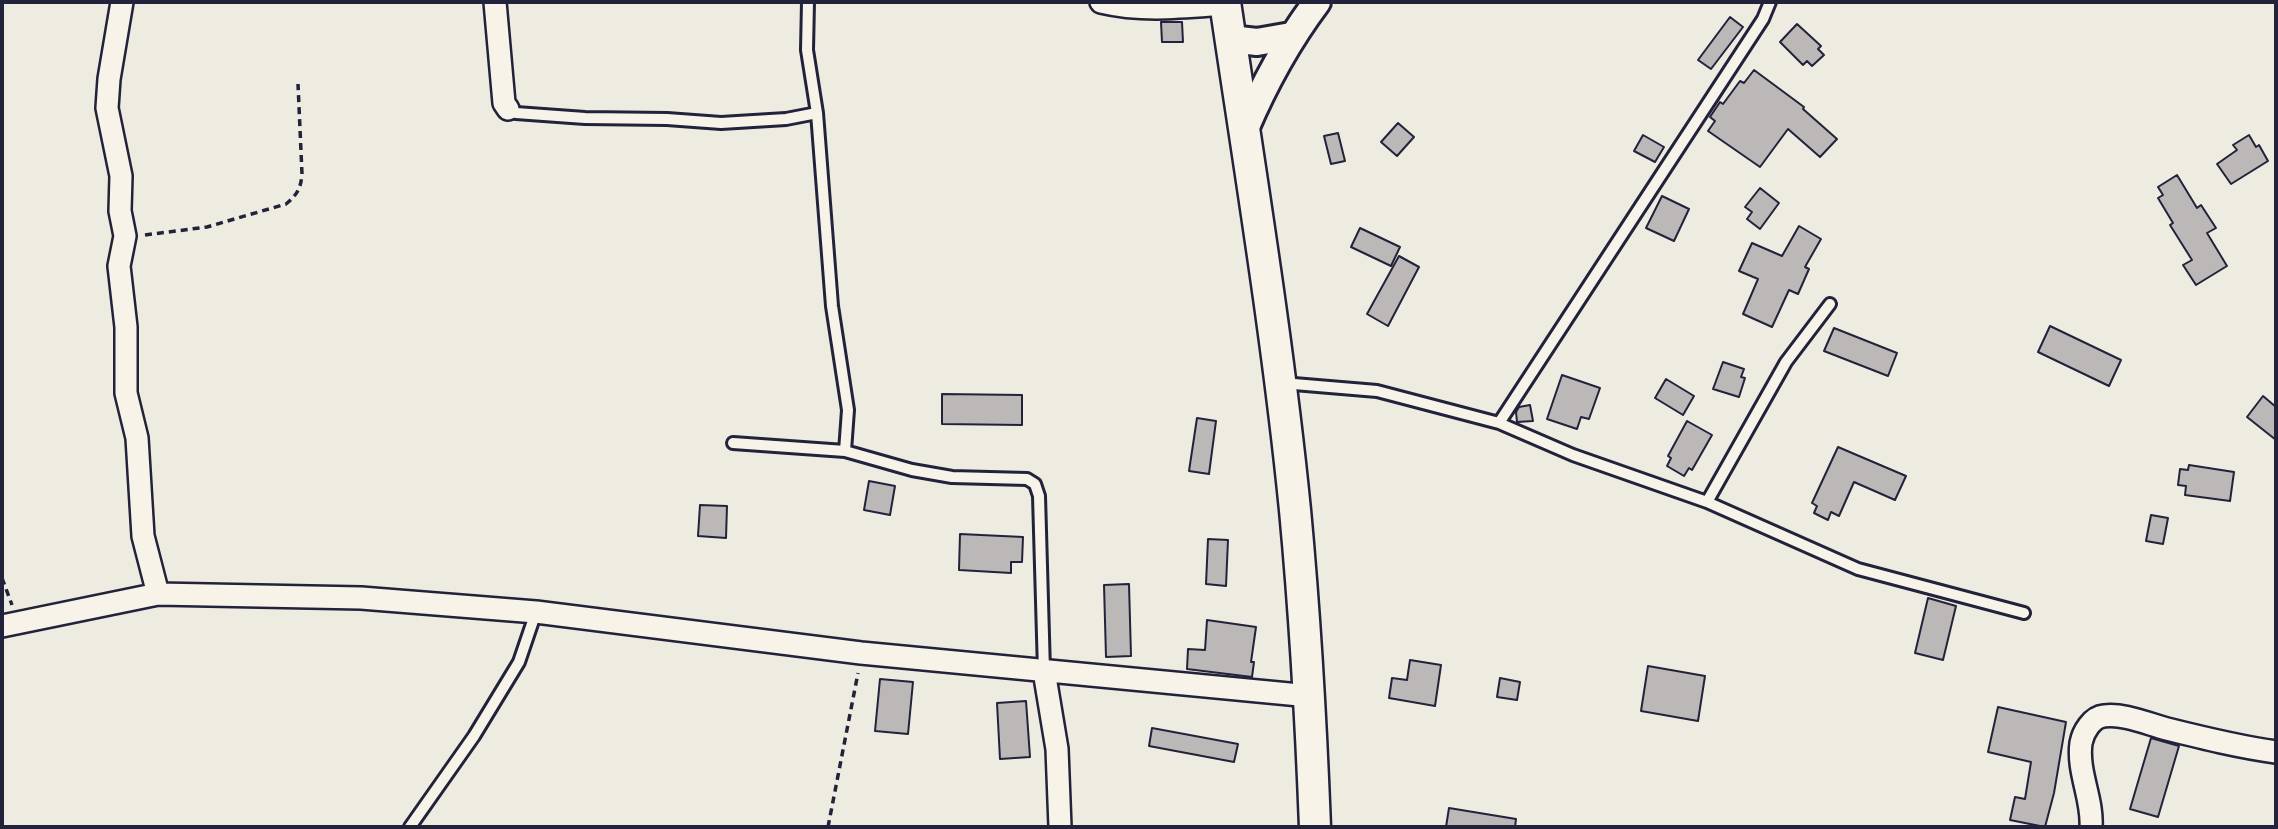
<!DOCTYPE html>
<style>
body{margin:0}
#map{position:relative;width:2278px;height:829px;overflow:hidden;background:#eeebe1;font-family:Sriracha,sans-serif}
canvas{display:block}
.frame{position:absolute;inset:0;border:4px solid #22223b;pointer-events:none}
</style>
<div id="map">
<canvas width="2278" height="829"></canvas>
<div class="frame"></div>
</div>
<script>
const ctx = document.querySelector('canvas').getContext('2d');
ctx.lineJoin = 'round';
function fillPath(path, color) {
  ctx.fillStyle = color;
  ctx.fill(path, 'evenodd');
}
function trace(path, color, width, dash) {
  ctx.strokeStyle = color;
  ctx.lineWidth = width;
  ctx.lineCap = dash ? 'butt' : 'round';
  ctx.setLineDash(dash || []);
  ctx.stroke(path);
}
const building = new Path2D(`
 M1730 17 1743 27 1711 69 1698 60Z
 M1161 22H1182L1183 42H1162Z
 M1797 24 1821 46 1818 49 1824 55 1812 66 1807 61 1803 65 1780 42Z
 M1754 70 1804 107 1803 109 1837 139 1820 157 1788 129 1760 167 1708 131 1715 121 1710 117 1720 102 1723 104 1740 81 1744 83Z
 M1398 123 1414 137 1397 156 1381 142Z
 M1338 133 1345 161 1331 164 1324 136Z
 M1643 135 1664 147 1655 162 1634 151Z
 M2249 135 2256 147 2259 145 2268 161 2231 184 2217 164 2237 150 2233 145Z
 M2177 175 2197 208 2201 205 2216 228 2207 233 2227 266 2196 285 2183 265 2192 260 2170 225 2173 223 2158 198 2163 195 2158 187Z
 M1760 188 1779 203 1760 229 1747 219 1752 212 1745 207Z
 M1662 196 1689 209 1674 241 1646 228Z
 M1799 226 1821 239 1805 267 1809 269 1798 294 1789 290 1772 327 1743 314 1758 279 1739 271 1752 243 1782 256Z
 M1360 228 1400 247 1391 266 1351 247Z
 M1399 256 1419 267 1388 326 1367 314Z
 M2050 326 2121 360 2109 386 2038 352Z
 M1834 328 1897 353 1888 376 1824 351Z
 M1723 362 1744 369 1741 377 1745 378 1739 397 1713 389Z
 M1562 375 1600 388 1589 419 1581 417 1577 429 1547 419Z
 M1666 379 1694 396 1683 415 1655 398Z
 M942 394 1022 395V425L942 424Z
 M2263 396 2276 407V440L2247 417Z
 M1530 405 1533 421 1517 422 1516 412 1519 407Z
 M1197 418 1216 421 1209 474 1189 471Z
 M1687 421 1712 435 1692 470 1689 468 1684 476 1667 466 1671 458 1668 456Z
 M1838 447 1906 476 1895 500 1854 482 1839 516 1831 512 1828 520 1814 513 1817 506 1812 503Z
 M2189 465 2234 472 2230 501 2185 495 2186 486 2178 485 2180 469 2188 470Z
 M869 481 895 486 890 515 864 510Z
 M700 505 727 506 726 538 698 536Z
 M2151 515 2168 518 2163 544 2146 541Z
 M960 534 1023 537 1022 562H1011V573L959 570Z
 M1208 539 1228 540 1226 586 1206 584Z
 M1129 584 1131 656 1106 657 1104 585Z
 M1928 598 1956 606 1943 660 1915 653Z
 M1207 620 1256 627 1251 662H1254L1252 677 1187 669 1188 649 1205 650Z
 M1410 660 1441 665 1435 706 1389 698 1392 678 1407 680Z
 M1648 666 1705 676 1698 721 1641 711Z
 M1500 678 1520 682 1517 700 1497 697Z
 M880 679 913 682 908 734 875 731Z
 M1026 701 1030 757 1000 759 997 703Z
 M1998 707 2066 722 2054 793 2045 827 2010 820 2015 797 2025 799 2031 762 1988 752Z
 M1152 728 1238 744 1234 762 1149 746Z
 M2151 738 2179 746 2158 817 2130 809Z
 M1449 808 1516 819 1515 827H1446Z`);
fillPath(building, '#bbb8b7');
trace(building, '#22223b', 2);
const service = new Path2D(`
 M808 2 807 50 817 113 832 306 848 410 845 451 912 470 952 477 1027 479 1035 484 1039 496 1044 671
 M508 109 516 113 585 118 667 119 721 123 786 119 817 113
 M1282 383 1377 391 1499 423 1573 455 1707 502 1858 569 2024 613
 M1499 423 1763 19 1770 2
 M733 443 845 451
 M1707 502 1786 362 1830 304
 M410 827 474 736 519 662 536 612`);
const minor = new Path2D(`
 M122 2 109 79 107 108 121 176 120 211 125 236 119 266 126 327V393L137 438 143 536 158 594
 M495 2 504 103 508 109
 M1101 2C1143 12 1184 7 1226 4
 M2 626 158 594 361 598 536 612 861 653 1310 696
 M1044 671 1057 749 1060 827
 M2091 827C2093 799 2077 772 2081 743 2083 732 2092 717 2104 716 2123 713 2148 724 2167 729 2203 738 2239 747 2276 752`);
const tertiary = new Path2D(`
 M1230 39 1257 42 1291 36
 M1245 129C1265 82 1287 42 1317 2`);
const secondary = new Path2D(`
 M1225 2C1250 171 1278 340 1295 510 1305 616 1311 721 1315 827`);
trace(service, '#22223b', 16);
trace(minor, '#22223b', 26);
trace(tertiary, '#22223b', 32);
trace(secondary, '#22223b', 35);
trace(new Path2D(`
 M145 235 207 227 286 204C297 195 301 188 302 174L298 84
 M2 578 12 605
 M828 827 858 673`), '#22223b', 3.5, [7, 5]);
trace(service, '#f7f3e8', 10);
trace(minor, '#f7f3e8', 21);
trace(tertiary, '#f7f3e8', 26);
trace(secondary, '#f7f3e8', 30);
</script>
